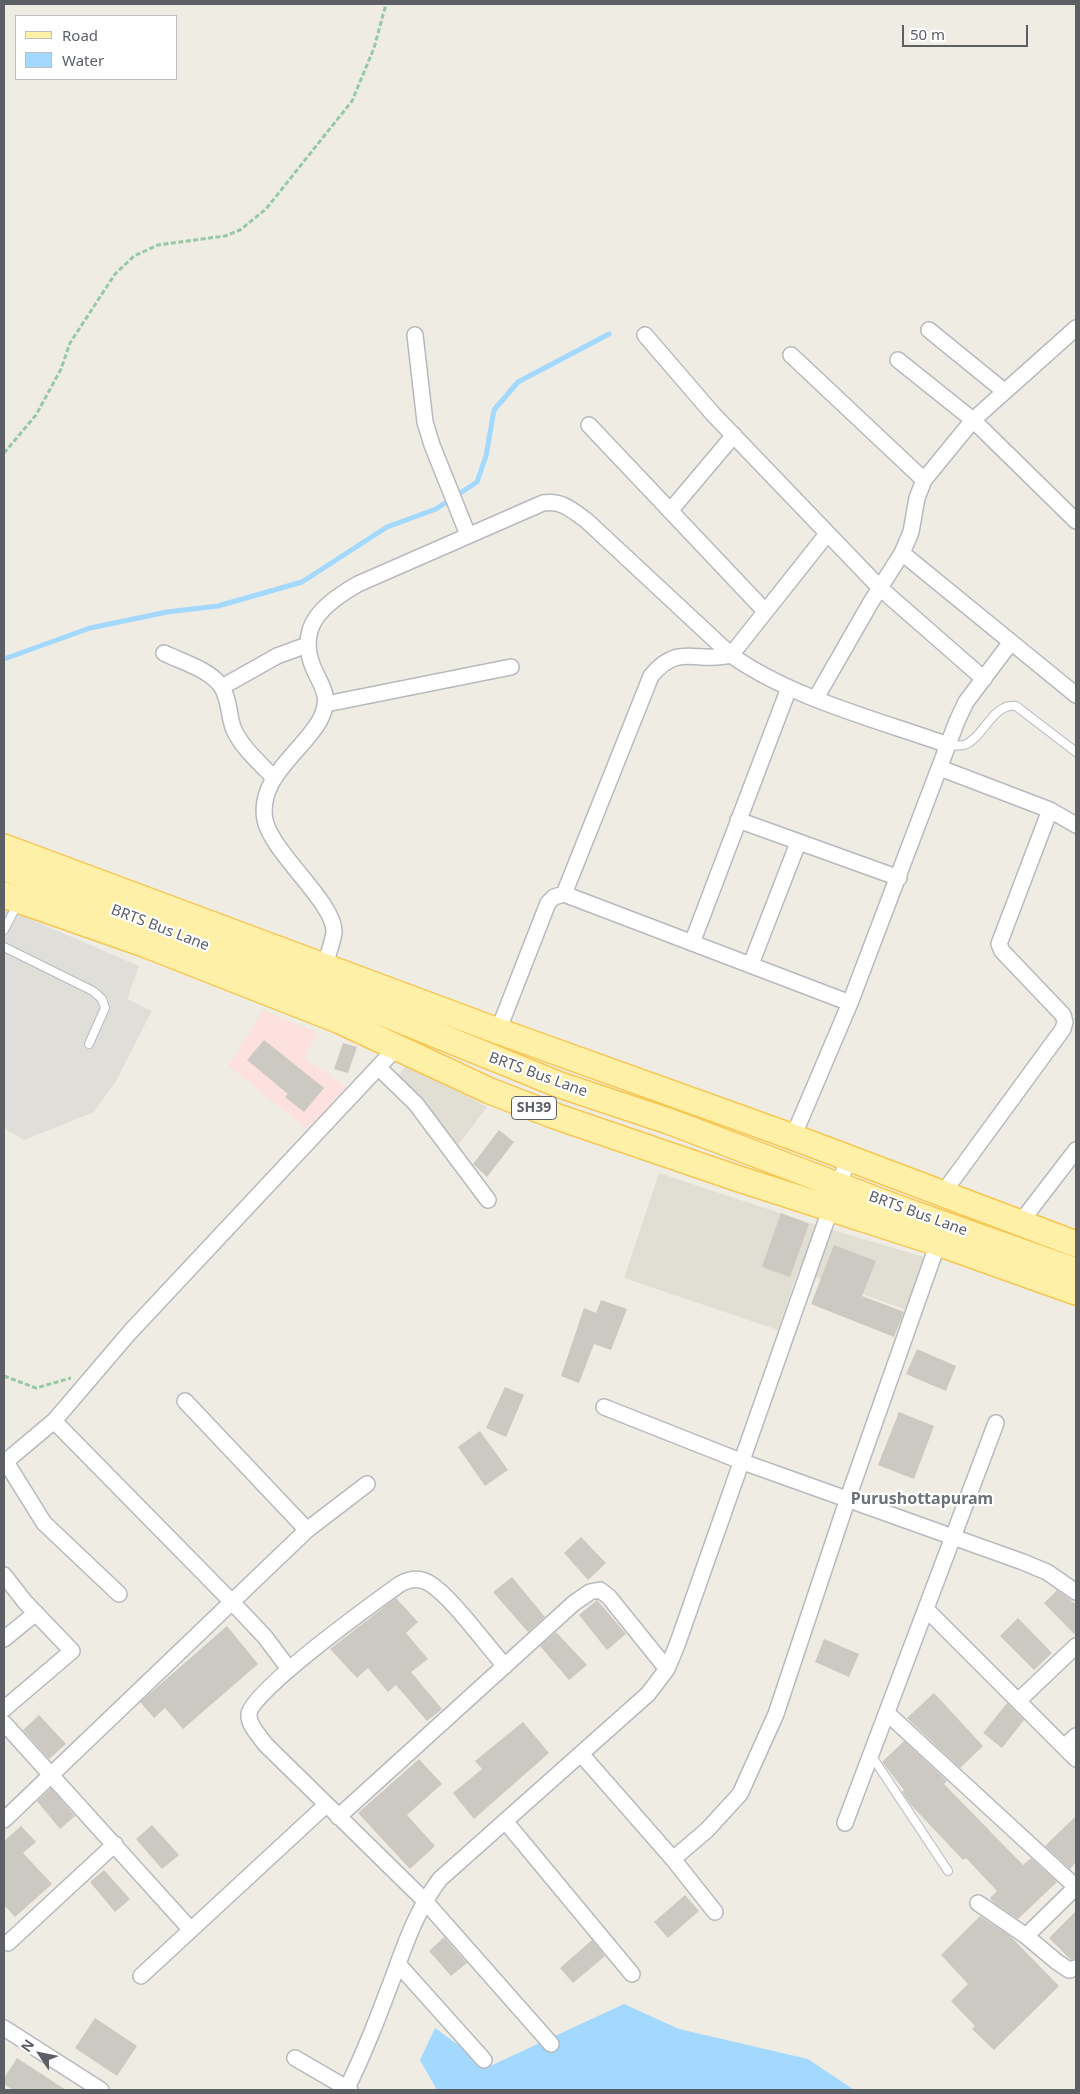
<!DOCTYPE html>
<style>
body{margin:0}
#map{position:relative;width:1080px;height:2094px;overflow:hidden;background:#efece4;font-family:"Noto Sans",sans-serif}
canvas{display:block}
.frame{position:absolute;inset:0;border:5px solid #5c6065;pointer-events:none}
.legend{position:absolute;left:15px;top:15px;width:162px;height:65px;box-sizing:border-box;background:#fff;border:1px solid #bebfc1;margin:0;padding:6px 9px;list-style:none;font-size:15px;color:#5c6065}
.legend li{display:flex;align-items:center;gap:10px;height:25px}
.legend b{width:25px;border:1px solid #bebfc1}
.north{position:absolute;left:15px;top:2029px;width:50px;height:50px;-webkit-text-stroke:4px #fff;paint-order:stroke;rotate:304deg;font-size:14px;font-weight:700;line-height:20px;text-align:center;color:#5c6065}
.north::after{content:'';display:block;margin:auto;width:18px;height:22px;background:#5c6065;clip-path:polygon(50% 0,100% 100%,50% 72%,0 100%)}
.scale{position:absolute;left:902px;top:25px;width:126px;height:22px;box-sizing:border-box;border:2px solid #5c6065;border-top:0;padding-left:6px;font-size:15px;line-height:18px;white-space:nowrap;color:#5c6065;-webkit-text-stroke:4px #fff;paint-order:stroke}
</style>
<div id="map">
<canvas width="1080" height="2094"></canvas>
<div class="frame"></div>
<ul class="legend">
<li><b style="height:6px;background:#fff0a8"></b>Road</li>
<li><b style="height:14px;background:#a3d8ff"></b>Water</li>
</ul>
<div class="north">N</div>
<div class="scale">50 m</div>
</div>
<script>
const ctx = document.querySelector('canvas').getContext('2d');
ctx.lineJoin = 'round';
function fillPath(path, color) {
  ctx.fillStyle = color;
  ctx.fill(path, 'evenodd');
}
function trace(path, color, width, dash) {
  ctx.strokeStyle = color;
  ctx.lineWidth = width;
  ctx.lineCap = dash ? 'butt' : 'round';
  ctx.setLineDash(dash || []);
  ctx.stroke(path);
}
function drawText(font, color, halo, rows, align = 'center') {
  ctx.font = font + ' "Noto Sans",sans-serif';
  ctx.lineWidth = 4.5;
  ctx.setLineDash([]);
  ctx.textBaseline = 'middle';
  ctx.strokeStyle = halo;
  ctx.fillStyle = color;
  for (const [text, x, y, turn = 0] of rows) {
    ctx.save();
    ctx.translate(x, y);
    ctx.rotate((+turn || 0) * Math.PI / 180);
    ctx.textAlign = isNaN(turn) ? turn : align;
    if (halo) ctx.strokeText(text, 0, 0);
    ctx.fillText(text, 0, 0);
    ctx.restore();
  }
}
fillPath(new Path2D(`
 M4 908 139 966 127 999 152 1011 116 1081 94 1112 24 1140 4 1128Z`), '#e0ded8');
fillPath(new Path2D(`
 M407 1064 487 1107 455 1149 398 1076Z
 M659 1173 813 1224 927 1258 907 1310 798 1271 778 1330 624 1278Z`), '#e1ded4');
fillPath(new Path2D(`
 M263 1010 317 1032 304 1058 351 1090 306 1128 228 1066Z`), '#fce1df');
fillPath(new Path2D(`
 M624 2004 679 2029 808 2059 854 2090H437L420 2060 435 2028 488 2067Z`), '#a3d8ff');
trace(new Path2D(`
 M4 659 90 628 167 612 218 606 302 582 387 527 436 509 477 482 486 456 494 410 518 382 609 334`), '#a3d8ff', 5);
fillPath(new Path2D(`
 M264 1040 324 1088 304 1112 285 1097 288 1094 247 1060Z
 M343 1043 357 1047 348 1073 334 1069Z
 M499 1130 514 1142 487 1177 473 1164Z
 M781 1213 809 1224 790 1277 762 1267Z
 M834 1245 876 1261 862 1296 904 1312 894 1337 811 1304Z
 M601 1300 627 1309 611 1350 594 1344 579 1383 561 1376 584 1308 596 1313Z
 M917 1349 956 1366 946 1391 906 1374Z
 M505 1387 524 1395 506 1437 486 1428Z
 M899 1412 934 1426 914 1479 878 1465Z
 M480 1431 508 1470 485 1486 458 1447Z
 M581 1537 606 1563 588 1580 564 1553Z
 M512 1577 545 1617 528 1632 493 1592Z
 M1057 1590 1076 1604V1636L1044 1603Z
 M396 1598 418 1622 406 1633 428 1659 411 1672 442 1709 427 1721 396 1685 388 1692 368 1668 357 1678 330 1649Z
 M597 1600 626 1634 607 1650 579 1615Z
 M1018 1618 1052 1653 1034 1670 1000 1636Z
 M227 1626 258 1664 183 1729 165 1708 154 1718 140 1702Z
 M556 1632 587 1665 569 1680 540 1646Z
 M824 1639 859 1654 849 1677 815 1662Z
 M934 1693 983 1746 960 1768 907 1718Z
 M1007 1703 1024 1720 1002 1748 983 1733Z
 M39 1715 66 1744 49 1759 23 1730Z
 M523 1722 549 1753 474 1819 453 1793 482 1769 475 1761Z
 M904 1741 947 1781 944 1784 1023 1865 1031 1858 1057 1882 1018 1919 994 1903 990 1898 997 1891 966 1858 963 1860 911 1805 902 1792 904 1790 882 1762Z
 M419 1759 442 1784 407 1815 435 1846 410 1869 358 1813Z
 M51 1788 75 1816 60 1829 37 1801Z
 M1076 1816V1862L1070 1869 1045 1846Z
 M152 1825 179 1855 162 1869 136 1839Z
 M21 1826 36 1842 23 1853 52 1884 15 1917 4 1905V1841Z
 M104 1870 130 1899 115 1912 90 1882Z
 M685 1895 699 1911 668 1938 654 1922Z
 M1076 1911V1959L1071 1960 1049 1938Z
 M980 1916 1010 1936 1059 1986 994 2050 972 2029 975 2026 951 2001 968 1984 941 1955Z
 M444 1937 467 1963 451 1976 429 1951Z
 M592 1940 605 1956 573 1983 560 1968Z
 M95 2018 137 2046 117 2076 75 2048Z
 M17 2058 66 2090H13L4 2084V2078Z`), '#ccc9c3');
const lane = new Path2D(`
 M948 745C953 745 959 746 964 745 984 738 992 703 1016 706L1076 752
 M4 930 18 903
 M4 947 93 991 102 999 105 1008 89 1044
 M871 1755 948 1871`);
const street = new Path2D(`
 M929 330 1004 391
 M415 335 425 422 432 445 468 535
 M645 335 713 414 880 588 984 679
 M791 355 924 480
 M898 360 973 420 1076 521
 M589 425 765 611
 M670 511 734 435
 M902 553 1076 695
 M164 653C182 662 209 669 221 686 230 699 228 716 234 730 243 749 260 763 274 778
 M222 687 277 656 307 645
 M816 698 871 602 902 553 911 532 917 498 924 480 973 420 1076 328
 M326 704 511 667
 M940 768 1050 810 1076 825
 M738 820 899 878
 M564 894 651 676C679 642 696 664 731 655L827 534
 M692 943 789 688
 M325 964C328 954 333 942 334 932 335 903 272 853 265 820 257 778 302 752 320 720 332 696 322 688 313 667 296 625 325 603 358 584L543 503C562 500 572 510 587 521L731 655C791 698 878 720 948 745
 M751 964 798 843
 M498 1031 548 903 554 897 564 894 850 1003
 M378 1067 416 1104 488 1200
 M793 1137 850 1003 957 721 966 702 1011 642
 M943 1193 1063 1029 1065 1022 1063 1015 1002 951 999 944 1050 810
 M1020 1223 1076 1150
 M604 1407 743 1462 1023 1562 1047 1572 1076 1592
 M54 1421 231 1601 265 1637 289 1669
 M6 1462 44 1523 119 1594
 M4 1463 54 1421 130 1332 398 1046
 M307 1530 367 1484
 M4 1575 25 1602 72 1651 4 1709
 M926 1609 1076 1759
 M4 1639 36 1613
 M505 1666C486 1645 451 1596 429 1583 419 1577 409 1579 400 1584 375 1602 251 1691 249 1714 248 1725 259 1735 265 1744L424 1900 551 2044
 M1018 1701 1076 1646
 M887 1713 1076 1887
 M4 1723 191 1930
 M1064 1747 1076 1736
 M581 1754 673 1859 715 1912
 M338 1817 574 1603 590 1592 600 1590 609 1597 667 1669
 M4 1820 307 1530 185 1401
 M505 1821 632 1974
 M845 1823 996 1423
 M673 1859 707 1830 740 1794 776 1714 848 1498 938 1243
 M978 1903 1026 1936 1057 1962 1069 1970 1076 1968
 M1026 1936 1076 1887
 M8 1943 115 1844
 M398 1964 484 2060
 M141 1976 326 1805
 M4 2028 101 2090
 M295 2058 350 2090
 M346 2090C365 2052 380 2012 395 1972 407 1939 418 1908 440 1879L648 1694 667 1669 677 1645 848 1159`);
const primary = new Path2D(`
 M4 847 498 1031 793 1137 1076 1244
 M4 868 363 1005 560 1085 668 1121 906 1211 1076 1271
 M4 895 144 944 338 1020 490 1091 555 1116 739 1179 938 1243 1076 1292`);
trace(lane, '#b6babe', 10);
trace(street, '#b6babe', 18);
trace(primary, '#f7c754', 28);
trace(new Path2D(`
 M4 453 36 415 61 369 70 343 115 274 134 256 158 245 225 236 240 230 266 209 352 101 374 48 386 4
 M4 1376 36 1388 71 1378`), '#97c9a5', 3, [5, 2.5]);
trace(lane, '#fff', 8);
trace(street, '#fff', 15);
trace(primary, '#fff0a8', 25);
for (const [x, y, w] of [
 [534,1108,45]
]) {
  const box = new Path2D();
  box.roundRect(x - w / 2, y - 11.5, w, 23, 4);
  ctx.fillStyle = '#fff';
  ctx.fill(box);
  trace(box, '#5c6065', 1);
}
drawText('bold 14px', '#5c6065', null, [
 ["SH39",534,1108]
]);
drawText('15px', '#5c6065', '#fff', [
 ["BRTS Bus Lane",160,928,21],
 ["BRTS Bus Lane",538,1075,20],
 ["BRTS Bus Lane",918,1214,20]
]);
drawText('bold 16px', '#6c7277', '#fff', [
 ["Purushottapuram",922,1499]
]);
</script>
